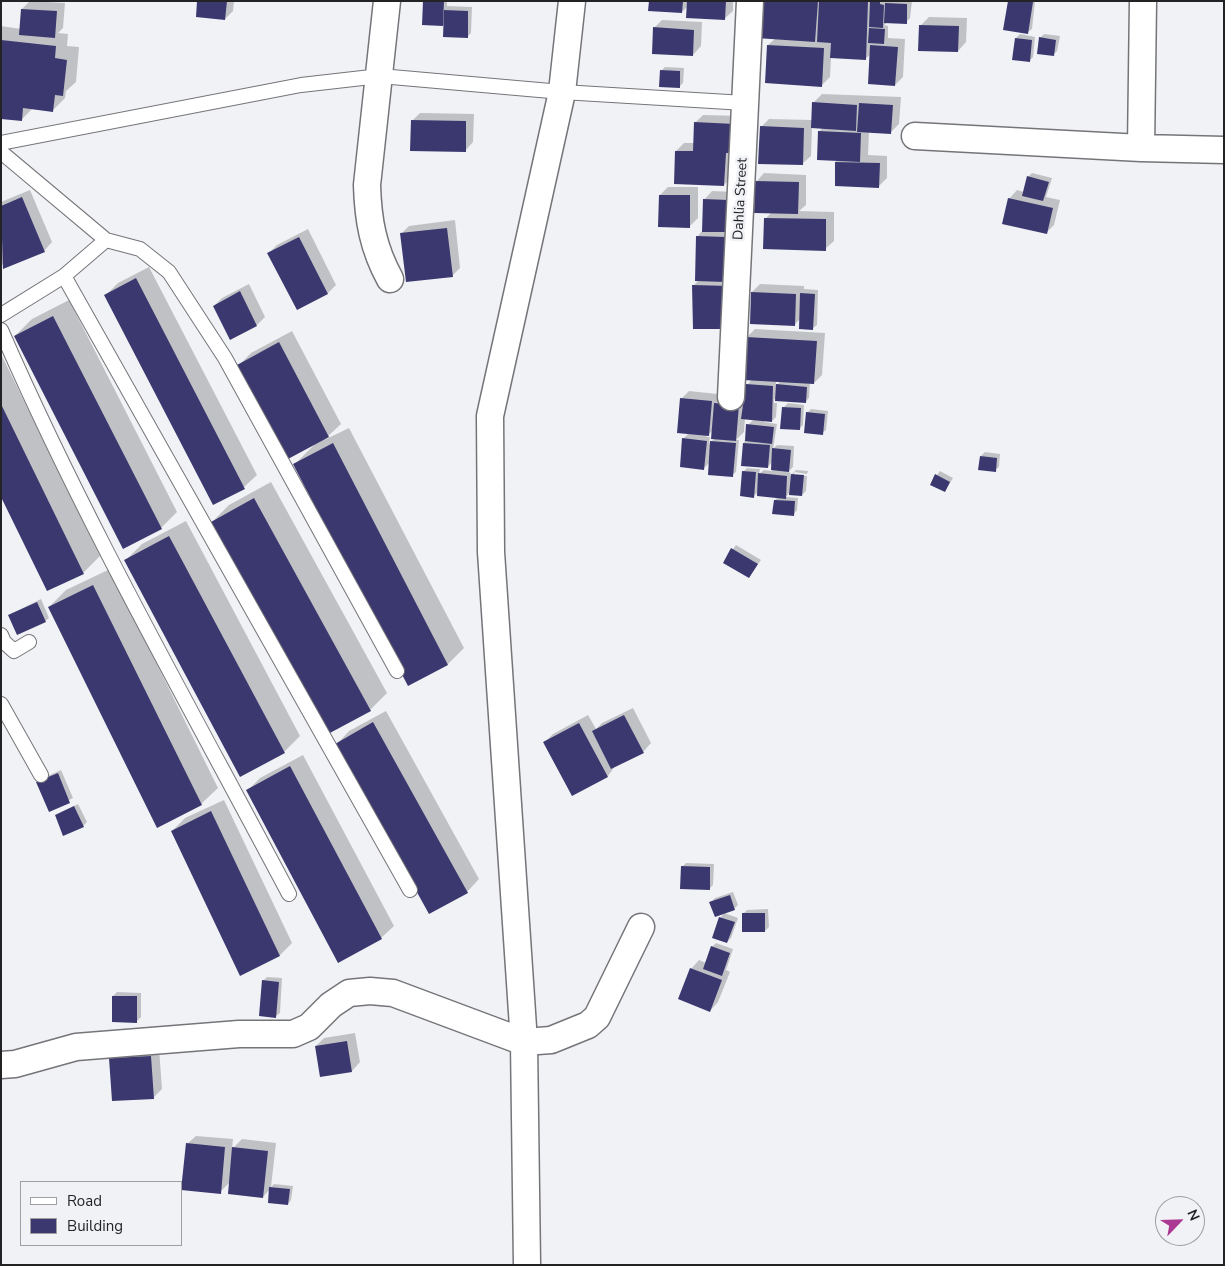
<!DOCTYPE html>
<style>
body{margin:0}
#map{position:relative;width:1225px;height:1266px;overflow:hidden;background:#f1f2f6;font-family:"Nunito Sans",sans-serif}
canvas{display:block}
.frame{position:absolute;inset:0;border:2px solid #232325;pointer-events:none}
.legend{position:absolute;left:20px;top:1181px;width:162px;height:65px;box-sizing:border-box;background:#f1f2f6;border:1px solid #9f9fa2;margin:0;padding:6px 9px;list-style:none;font-size:15px;color:#232325}
.legend li{display:flex;align-items:center;gap:10px;height:25px}
.legend b{width:25px;border:1px solid #9f9fa2}
.north{position:absolute;left:1155px;top:1196px;width:50px;height:50px;box-sizing:border-box;background:#f1f2f6;border:1px solid #9f9fa2;border-radius:50%;rotate:66deg;font-size:14px;font-weight:700;line-height:20px;text-align:center;color:#232325}
.north::after{content:'';display:block;margin:auto;width:18px;height:22px;background:#ab3994;clip-path:polygon(50% 0,100% 100%,50% 72%,0 100%)}
</style>
<div id="map">
<canvas width="1225" height="1266"></canvas>
<div class="frame"></div>
<ul class="legend">
<li><b style="height:6px;background:#fff"></b>Road</li>
<li><b style="height:14px;background:#3a386f"></b>Building</li>
</ul>
<div class="north">N</div>
</div>
<script>
const ctx = document.querySelector('canvas').getContext('2d');
ctx.lineJoin = 'round';
function fillPath(path, color) {
  ctx.fillStyle = color;
  ctx.fill(path, 'evenodd');
}
function trace(path, color, width, dash) {
  ctx.strokeStyle = color;
  ctx.lineWidth = width;
  ctx.lineCap = dash ? 'butt' : 'round';
  ctx.setLineDash(dash || []);
  ctx.stroke(path);
}
function drawText(font, color, halo, rows, align = 'center') {
  ctx.font = font + ' "Nunito Sans",sans-serif';
  ctx.lineWidth = 5;
  ctx.setLineDash([]);
  ctx.textBaseline = 'middle';
  ctx.strokeStyle = halo;
  ctx.fillStyle = color;
  for (const [text, x, y, turn = 0] of rows) {
    ctx.save();
    ctx.translate(x, y);
    ctx.rotate((+turn || 0) * Math.PI / 180);
    ctx.textAlign = isNaN(turn) ? turn : align;
    if (halo) ctx.strokeText(text, 0, 0);
    ctx.fillText(text, 0, 0);
    ctx.restore();
  }
}
fillPath(new Path2D(`
 M30 1 65 3 63 28 58 33 68 34 67 46 79 47 76 82 66 91 65 98 53 110 33 108 21 120 1 118V26L21 29 22 9Z
 M198 1H234L233 11 225 19Z
 M424 1H447V6L472 7 471 33 467 37 445 25 424 24Z
 M650 1H733V11L724 19 688 6 682 12Z
 M759 1H912L910 18 906 22 887 23 884 25 888 26V38L905 39 903 77 895 85 871 54 865 59 831 57 830 77 822 85 768 45 776 38Z
 M1009 1H1035L1032 29 1028 32Z
 M929 17 967 18 966 42 958 51 920 26Z
 M662 20 702 22 701 46 693 55 654 28Z
 M1020 34 1035 37 1033 57 1029 61 1013 59 1016 38Z
 M1044 34 1060 36 1057 51 1053 55 1040 38Z
 M665 67 684 68 683 83 679 87 661 71Z
 M822 94 901 97 899 124 891 132 869 131 868 155 887 156V178L879 186 836 185V160L819 132 823 127H812L811 156 802 164 761 127 769 119 812 120 813 103Z
 M420 113 474 114 473 142 465 151 412 121Z
 M703 115 742 116 732 177 724 185 676 151 684 143H694L695 123Z
 M764 173 806 175V205L799 211 834 212V241L825 249 765 219 772 212 756 182Z
 M1032 173 1052 178 1046 197 1060 200 1054 225 1046 233 1009 199 1017 190 1024 192 1029 176Z
 M668 187H698V218L689 227 660 195Z
 M30 190 52 242 44 251 4 267 1 262V202Z
 M712 191 736 192 738 319 693 286 699 280 697 237 703 230 704 200Z
 M455 220 460 268 452 276 401 234 409 226Z
 M308 229 336 285 328 293 297 309 269 253 277 245Z
 M149 267 257 475 244 487 106 295 118 283Z
 M249 284 265 317 257 325 230 338 214 306 222 298Z
 M760 284 804 286V289L818 290 817 325 813 328 801 318 795 324 752 292Z
 M69 300 177 512 161 528 15 336 32 319Z
 M755 329 825 333 822 375 814 383H810L809 398 805 402 774 399V403H777L776 417 772 421 765 420 764 422 777 424 773 449 777 445 794 446 793 467 788 472 791 473 790 476 796 470 808 471 807 474 794 472V475L807 476 806 491 802 495 789 493 786 497 798 498 797 510 794 514 775 500 778 497 758 492 754 496 743 472 747 468 760 469 759 474 764 470 772 471V462L768 467 744 444 748 425 754 419 745 418 744 432 736 440H739L736 472 732 475 710 462 704 468 683 439 689 433 681 399 689 391 746 397 748 384 752 379 747 337ZM776 381H781L776 386ZM713 430 715 438 709 444 710 437H706Z
 M292 331 341 424 324 440 349 428 464 648 448 664 409 685 294 465 315 444 239 365 251 353Z
 M1 354 100 556 83 573 48 590 1 494Z
 M788 403 804 405 803 425 799 429 784 407Z
 M811 409 828 411 826 430 822 433 807 413Z
 M985 452 1000 454 999 467 995 470 981 456Z
 M940 471 953 478 945 491 937 475Z
 M271 482 387 693 370 710 329 732 212 522 229 505Z
 M186 521 300 736 284 752 126 560 142 544Z
 M736 545 761 560 749 577 724 562Z
 M110 569 218 788 201 804 49 607 66 590Z
 M41 599 49 618 45 621 9 615Z
 M633 708 651 743 643 752 615 766 608 776 572 795 544 743 553 734 588 715 596 729 602 723Z
 M386 711 479 879 467 892 337 744 349 731Z
 M303 755 394 926 381 938 248 790 260 778Z
 M61 770 73 798 50 810 41 779Z
 M224 800 292 943 280 955 241 974 172 831 185 818Z
 M78 804 87 822 83 826 56 815Z
 M686 863 714 864 713 885 709 889 682 867Z
 M733 892 738 905 734 909 711 902 715 898Z
 M768 909 769 927 765 931 743 914 747 910Z
 M724 913 738 918 731 938 727 942 714 937 721 917Z
 M716 943 733 949 726 970 730 972 718 1002 710 1011 691 969 699 960 706 963 712 947Z
 M267 977 282 978 280 1013 276 1016 263 981Z
 M117 992 141 993V1017L137 1021 113 996Z
 M355 1033 360 1062 352 1071 316 1046 324 1038Z
 M159 1048 162 1089 153 1098 110 1058 118 1050Z
 M196 1136 233 1139 232 1149 242 1139 276 1143 271 1187 274 1184 293 1186 291 1200 288 1204 270 1189 263 1197 230 1182 220 1192 187 1144Z`), '#0003');
fillPath(new Path2D(`
 M197 1H227L225 20 196 17Z
 M423 1H444L443 26 422 25Z
 M649 1H683L682 13 648 11Z
 M687 1H726L725 20 686 18Z
 M758 1H818L815 42 756 38Z
 M819 1H868L866 60 830 58 831 43 817 42Z
 M870 1H880V4L884 5 883 28 869 27Z
 M1008 1 1033 2 1028 34 1003 30Z
 M885 3 907 4V24L884 23Z
 M21 9 57 11 55 38 19 35Z
 M444 10 468 11V38L443 37Z
 M919 25 959 26 958 52 918 51Z
 M653 27 694 30 693 56 652 54Z
 M869 28 885 29 884 44 868 43Z
 M1039 37 1056 40 1054 56 1037 54Z
 M1015 38 1032 40 1030 62 1012 60Z
 M1 40 56 46 55 58 67 60 63 96 55 95 53 112 23 108 22 121 1 119Z
 M767 45 824 48 822 87 765 83Z
 M870 45 898 47 895 86 868 84Z
 M660 70 680 71V88L659 87Z
 M812 102 857 105 856 131 811 128Z
 M859 103 893 105 891 134 857 132Z
 M411 120 466 121V152L410 151Z
 M694 122 735 124 734 153H726L724 186 674 184 675 151H693Z
 M760 126 804 128 803 165 758 164Z
 M818 131 861 133 860 162 817 160Z
 M835 162 880 163 879 188 835 186Z
 M1027 176 1049 182 1043 201 1022 196Z
 M755 181 799 182 798 214 754 213Z
 M659 195H690V228L658 227Z
 M22 197 45 252 3 269 1 206Z
 M1008 198 1053 208 1047 234 1002 224Z
 M703 199 729 200 728 232H702Z
 M764 218 826 219V251L763 249Z
 M447 228 453 277 406 282 400 233Z
 M696 236 726 237V282L695 281Z
 M299 237 328 294 297 310 267 253Z
 M136 278 245 489 213 505 104 295Z
 M692 285 730 286V329H693Z
 M240 291 257 326 230 340 213 306Z
 M751 292 796 294 795 326 750 324Z
 M800 293 815 294 813 330 799 329Z
 M53 316 162 529 123 549 14 336Z
 M746 337 817 341 814 384 743 380Z
 M279 342 329 437 288 459 237 365Z
 M746 384 773 386 772 422 741 419Z
 M776 384 807 387 806 403 775 401Z
 M680 398 712 401 709 436 677 433Z
 M714 403 739 405 736 441 711 439Z
 M1 404 84 574 47 591 1 497Z
 M782 407 801 408 800 430 780 429Z
 M806 412 825 414 823 435 804 433Z
 M746 424 774 427 772 444 745 441Z
 M682 438 707 441 704 470 680 467Z
 M710 441 736 443 733 477 708 475Z
 M333 443 448 665 408 686 293 464Z
 M743 443 770 445 768 468 741 466Z
 M772 448 791 450 789 472 771 470Z
 M980 456 997 458 996 472 978 470Z
 M742 471 756 472 754 498 740 496Z
 M758 473 787 476 786 499 757 496Z
 M791 474 804 475 802 496 789 495Z
 M935 474 950 482 945 492 930 485Z
 M254 498 371 711 328 734 211 522Z
 M774 500 795 501 794 516 772 514Z
 M169 536 285 753 240 777 124 560Z
 M731 548 758 564 749 578 723 563Z
 M93 585 202 805 157 828 48 607Z
 M37 602 46 622 17 635 8 615Z
 M624 715 644 753 611 769 592 731Z
 M373 722 468 893 429 914 335 744Z
 M579 723 608 777 572 796 543 742Z
 M290 766 382 939 338 963 246 790Z
 M58 773 70 803 49 812 36 782Z
 M74 806 84 827 63 836 55 815Z
 M211 811 280 956 240 976 171 831Z
 M681 866 710 867V890L680 889Z
 M730 895 735 910 715 917 709 902Z
 M742 913H765V932H742Z
 M719 917 735 922 727 943 712 938Z
 M711 946 730 953 722 976 703 969Z
 M690 968 722 980 710 1012 678 999Z
 M262 980 279 982 276 1018 259 1016Z
 M112 996H137V1023L112 1022Z
 M347 1041 352 1072 320 1077 315 1046Z
 M151 1056 154 1099 112 1101 109 1058Z
 M186 1143 225 1147 221 1194 181 1190Z
 M232 1147 268 1151 263 1198 228 1194Z
 M269 1187 290 1189 288 1205 268 1203Z`), '#3a386f');
const lane = new Path2D(`
 M1 143 301 85 380 76 562 92 745 103
 M1 152 106 240 140 249 169 272 225 358 397 671
 M64 276 410 890
 M1 315 64 276 106 240
 M1 330C85 523 190 707 289 894
 M1 635 4 642 14 651 29 642
 M1 704 41 775`);
const street = new Path2D(`
 M387 1 367 185C368 220 373 248 390 279
 M1143 1 1141 148 1224 150
 M915 136 1141 148
 M731 397 750 1
 M1 1065 15 1064 76 1047 239 1034H293L309 1027 331 1005 349 993 370 991 393 993 524 1042 551 1040 588 1025 597 1017 641 927
 M527 1265 524 1042 491 552 490 416 562 92 572 1`);
trace(lane, '#757579', 16);
trace(street, '#757579', 29);
trace(lane, '#fff', 14);
trace(street, '#fff', 26);
drawText('14px', '#232325', '#f1f2f6', [
 ["Dahlia Street",741,199,-87]
]);
</script>
